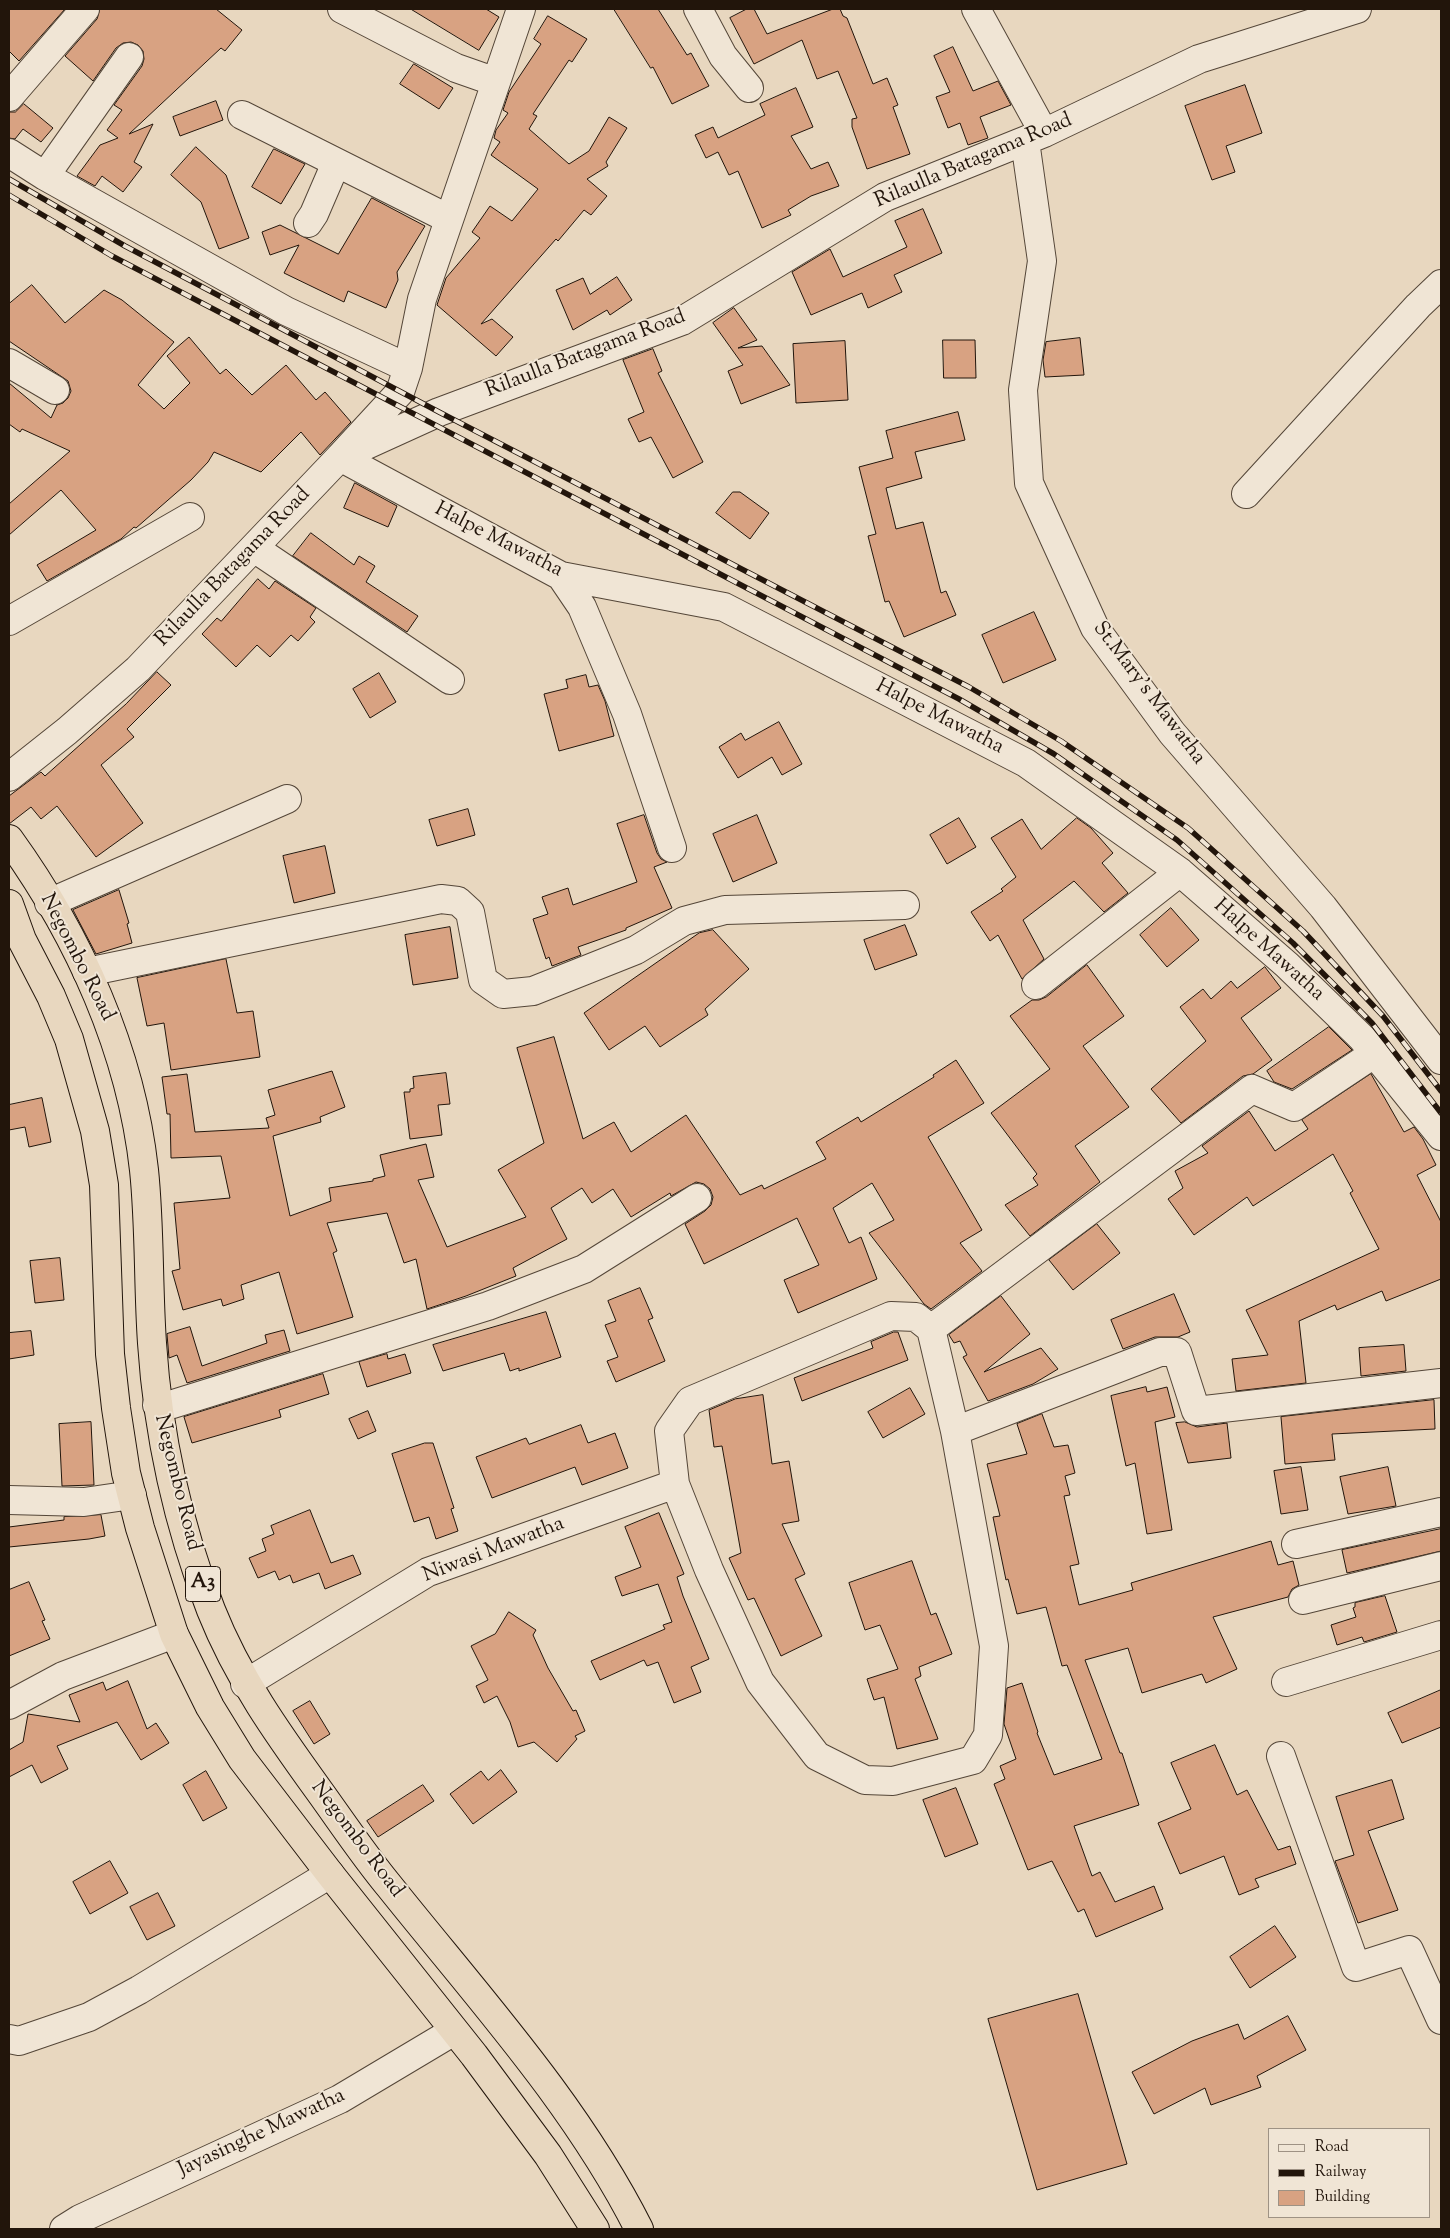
<!DOCTYPE html>
<style>
body{margin:0}
#map{position:relative;width:1450px;height:2238px;overflow:hidden;background:#e8d7bf;font-family:"Sorts Mill Goudy",serif}
canvas{display:block}
.frame{position:absolute;inset:0;border:10px solid #22150b;pointer-events:none}
.legend{position:absolute;left:1268px;top:2128px;width:162px;height:90px;box-sizing:border-box;background:#f0e5d5;border:1px solid #9e9284;margin:0;padding:6px 9px;list-style:none;font-size:15px;color:#22150b}
.legend li{display:flex;align-items:center;gap:10px;height:25px}
.legend b{width:25px;border:1px solid #9e9284}
</style>
<div id="map">
<canvas width="1450" height="2238"></canvas>
<div class="frame"></div>
<ul class="legend">
<li><b style="height:6px;background:#f0e5d5"></b>Road</li>
<li><b style="height:6px;background:#22150b"></b>Railway</li>
<li><b style="height:14px;background:#d8a282"></b>Building</li>
</ul>
</div>
<script>
const ctx = document.querySelector('canvas').getContext('2d');
ctx.lineJoin = 'round';
function fillPath(path, color) {
  ctx.fillStyle = color;
  ctx.fill(path, 'evenodd');
}
function trace(path, color, width, dash) {
  ctx.strokeStyle = color;
  ctx.lineWidth = width;
  ctx.lineCap = dash ? 'butt' : 'round';
  ctx.setLineDash(dash || []);
  ctx.stroke(path);
}
function drawText(font, color, halo, rows, align = 'center') {
  ctx.font = font + ' "Sorts Mill Goudy",serif';
  ctx.lineWidth = 4;
  ctx.setLineDash([]);
  ctx.textBaseline = 'middle';
  ctx.strokeStyle = halo;
  ctx.fillStyle = color;
  for (const [text, x, y, turn = 0] of rows) {
    ctx.save();
    ctx.translate(x, y);
    ctx.rotate((+turn || 0) * Math.PI / 180);
    ctx.textAlign = isNaN(turn) ? turn : align;
    if (halo) ctx.strokeText(text, 0, 0);
    ctx.fillText(text, 0, 0);
    ctx.restore();
  }
}
const building = new Path2D(`
 M9 9H65L19 61 9 51Z
 M100 9H216L242 30 225 51 221 48 129 134 153 124 134 162 142 167 123 192 102 176 95 186 77 176 100 145 118 138 107 130 122 110 114 105 142 66 144 59 143 51 138 45 131 42 123 43 116 48 93 81 65 56 97 19Z
 M411 9H486L499 17 479 50Z
 M614 9H658L687 55 691 53 709 86 672 104 653 67 651 68Z
 M747 9H754L767 34 833 9H840L843 16 847 18 873 84 887 78 898 105 893 107 910 154 867 169 852 127V119L857 118 838 71 817 79 802 40 754 64 730 18Z
 M548 16 587 39 572 62 569 60 533 114 537 116 529 129 569 164 589 151 609 117 627 128 606 162 608 166 587 179 607 196 591 215 584 210 558 241 556 239 481 324 492 319 513 337 496 356 437 305 446 278 480 238 472 232 490 206 512 221 538 189 491 155 500 142 494 138 496 130 508 113 503 110 509 92 541 44 534 39Z
 M953 47 973 91 998 81 1011 105 980 117 988 138 968 145 960 123 948 128 936 97 950 92 934 56Z
 M414 64 453 88 439 109 400 84Z
 M1245 85 1262 133 1226 146 1235 172 1212 180 1185 106Z
 M796 88 813 127 791 136 811 169 828 162 839 186 811 196 788 210 791 215 762 228 738 171 729 175 718 152 706 158 695 135 713 127 718 138 765 115 760 104Z
 M216 101 223 120 180 136 173 117Z
 M24 104 53 128 41 142 23 129 15 139 9 138V112H15Z
 M196 147 226 175 249 238 219 249 201 202 171 175Z
 M274 149 305 164 281 204 252 187Z
 M372 198 425 226 397 272 398 280 386 308 348 291 344 302 284 273 299 245 270 255 262 232 280 225 338 254Z
 M923 209 942 253 894 275 902 292 868 308 862 293 811 315 792 272 830 249 843 277 907 247 895 221Z
 M617 277 632 300 610 315 607 310 573 330 556 290 583 278 590 294Z
 M32 285 65 323 104 290 122 300 174 342 138 385 164 409 190 383 167 356 189 337 220 374 226 369 252 395 286 365 316 400 325 392 351 422 320 455 301 432 261 472 214 452 208 462 191 480 136 528 134 527 121 539 47 581 37 565 96 530 61 490 9 535V504L70 451 22 429 20 432 9 424V383L51 418 57 405 63 403 68 398 71 391 68 381 9 341V304Z
 M734 308 757 340 738 348 762 346 790 385 741 404 728 371 743 365 713 323Z
 M1080 338 1084 375 1045 377 1043 360 1046 342Z
 M943 340H975L976 378H944Z
 M845 341 848 400 796 403 793 344Z
 M653 349 662 371 658 373 703 462 673 478 651 437 639 442 628 419 644 412 623 360Z
 M958 412 965 440 915 452 922 478 886 488 896 529 923 522 941 593 946 591 956 615 904 637 889 601 885 602 868 536 876 534 859 467 893 458 886 431Z
 M355 483 397 506 388 527 344 508Z
 M733 492H740L769 513 750 539 716 513Z
 M311 533 354 565 359 556 375 566 366 582 418 616 407 632 293 556Z
 M258 579 269 589 275 581 316 608 310 617 315 622 298 641 291 635 270 657 257 645 236 667 202 634 217 618 221 621Z
 M1034 612 1056 660 1003 683 982 635Z
 M157 672 171 685 127 729 134 737 101 765 143 823 96 857 57 806 41 819 31 807 9 824V796L41 772 45 776 126 704Z
 M379 673 396 702 370 718 353 689Z
 M586 675 589 687 598 685 605 701 614 736 559 751 544 694 568 688 566 680Z
 M779 722 802 764 782 775 772 757 738 778 719 747 741 733 745 740Z
 M468 809 475 835 437 846 429 820Z
 M644 815 657 853 661 859 667 862 654 867 672 908 626 928V930L578 947 581 955 552 966 549 957 546 959 533 919 548 914 542 897 568 888 573 905 637 882 617 824Z
 M757 815 777 863 733 882 713 834Z
 M959 818 976 847 947 864 930 835Z
 M1077 818 1091 828 1113 853 1102 863 1128 893 1104 912 1074 881 1023 920 1044 959 1022 979 998 935 990 941 971 912 1003 891 1001 889 1016 877 991 838 1022 819 1041 849Z
 M325 846 335 893 294 903 283 856Z
 M119 890 129 923 127 924 132 943 96 954 73 910Z
 M1171 908 1199 940 1167 967 1140 935Z
 M905 925 917 955 875 970 864 940Z
 M450 927 458 978 413 985 405 935Z
 M713 930 749 969 705 1009 708 1015 660 1047 645 1026 609 1050 584 1013 699 933Z
 M226 959 237 1013 253 1011 260 1057 171 1070 164 1023 147 1026 137 978Z
 M1087 965 1124 1016 1083 1046 1129 1107 1075 1146 1100 1182 1030 1236 1005 1205 1038 1185 1033 1178 1037 1174 991 1113 1050 1069 1010 1016 1032 1000H1039L1046 997Z
 M1265 967 1281 988 1241 1018 1272 1060 1253 1074 1243 1076 1181 1123 1151 1089 1206 1041 1180 1007 1203 989 1211 999 1231 981 1237 988Z
 M1329 1027 1352 1050 1292 1089 1274 1082 1267 1071Z
 M554 1037 583 1139 614 1122 631 1152 686 1115 740 1195 762 1185 764 1189 826 1159 816 1142 858 1117 861 1122 934 1077 933 1075 956 1060 984 1103 928 1137 982 1230 960 1243 982 1271 931 1309 924 1304 869 1233 894 1220 872 1183 833 1208 849 1243 861 1237 877 1279 798 1313 784 1280 819 1265 797 1218 704 1264 685 1224 705 1211 711 1205 713 1197 710 1189 704 1184 696 1182 671 1196 670 1193 631 1217 613 1189 592 1203 582 1188 551 1208 567 1239 513 1268 516 1276 466 1296 427 1309 416 1259 404 1263 387 1213 327 1223 337 1251 333 1253 353 1317 297 1334 279 1272 241 1285 244 1299 223 1306 221 1299 183 1310 172 1271 180 1269 174 1203 230 1198 221 1156 171 1158 170 1114H167L162 1077 187 1074 195 1132 269 1128 266 1118 275 1115 268 1090 332 1071 345 1107 320 1117 321 1122 273 1136 290 1216 331 1201 329 1188 373 1181V1179L385 1176 380 1155 426 1144 434 1177 418 1180 447 1247 526 1217 498 1170 544 1143 517 1048Z
 M446 1073 450 1104 438 1105 442 1135 410 1139 404 1092H410V1089L414 1088 413 1077Z
 M1371 1074 1404 1132 1414 1127 1423 1139 1436 1165 1417 1175 1441 1222V1279L1386 1301 1382 1291 1337 1310 1335 1305 1299 1321 1306 1383 1236 1391 1232 1359 1268 1355 1246 1310 1379 1249 1350 1193 1353 1191 1333 1154 1253 1206 1247 1197 1194 1235 1168 1199 1183 1188 1175 1171 1208 1153 1202 1146 1249 1111 1275 1151 1308 1129 1302 1120Z
 M42 1098 51 1142 29 1147 25 1127 9 1130V1105Z
 M1097 1224 1120 1253 1073 1290 1049 1260Z
 M60 1258 64 1300 35 1303 30 1261Z
 M640 1288 653 1318 648 1320 665 1361 616 1382 607 1361 618 1357 605 1325 616 1321 608 1301Z
 M1174 1294 1190 1332 1178 1337H1155L1123 1349 1111 1320Z
 M1001 1296 1030 1334 984 1372 1041 1348 1058 1369 1033 1384 988 1401 963 1357 967 1355 960 1341 954 1343 949 1335Z
 M546 1312 561 1357 519 1371V1368L510 1371 504 1353 443 1371 433 1345Z
 M190 1327 202 1366 267 1343 265 1335 284 1330 290 1351 187 1383 177 1355 169 1358 167 1334Z
 M31 1331 34 1355 9 1359V1333Z
 M894 1332H898L908 1360 802 1401 794 1378 873 1348 871 1342Z
 M1404 1345 1406 1371 1361 1376 1359 1348Z
 M387 1354 388 1359 405 1354 411 1373 367 1387 359 1362Z
 M323 1374 329 1394 279 1410 281 1417 192 1443 184 1417Z
 M1146 1387 1147 1392 1167 1387 1175 1417 1155 1422 1172 1530 1147 1534 1135 1463 1126 1466 1111 1396Z
 M910 1388 925 1414 883 1438 868 1412Z
 M763 1395 772 1464 789 1461 799 1521 782 1524 805 1574 795 1579 822 1636 781 1656 754 1598 748 1600 729 1558 741 1553 722 1446 714 1447 709 1410 735 1399Z
 M1434 1400 1435 1429 1332 1434 1335 1460 1285 1464 1281 1417Z
 M368 1411 376 1431 358 1439 349 1419Z
 M1042 1414 1054 1447 1068 1445 1075 1473 1065 1476 1070 1495 1064 1496 1079 1564 1070 1566 1079 1605 1133 1590 1131 1583 1271 1541 1278 1565 1293 1561 1299 1585 1292 1589 1288 1597 1213 1617 1237 1669 1206 1683 1202 1674 1142 1693 1128 1648 1085 1660 1120 1753H1122L1139 1805 1074 1826 1092 1876 1100 1872 1115 1902 1154 1886 1163 1909 1096 1937 1084 1909 1078 1912 1052 1861 1028 1870 994 1784 1005 1779 1000 1766 1016 1759 1004 1724 1007 1688 1022 1683 1038 1732 1037 1733 1054 1775 1102 1759 1067 1665 1062 1666 1046 1607 1017 1614 1008 1579 1006 1580 993 1517 1000 1516 987 1464 1027 1454 1017 1424Z
 M91 1422 94 1485 62 1486 59 1424Z
 M1185 1422 1197 1427 1227 1423 1231 1458 1188 1463 1176 1423Z
 M581 1425 588 1443 615 1433 628 1468 582 1485 575 1467 492 1498 476 1457 526 1438 529 1444Z
 M425 1443H433L454 1508 451 1509 458 1531 436 1539 429 1517 414 1522 392 1454Z
 M1301 1467 1308 1510 1281 1514 1274 1471Z
 M1388 1467 1396 1506 1348 1514 1340 1477Z
 M310 1510 331 1563 353 1555 361 1574 325 1589 319 1573 293 1583 290 1575 279 1580 275 1571 258 1578 249 1558 266 1551 262 1539 274 1534 271 1526Z
 M659 1513 684 1574 677 1577 683 1596 709 1659 691 1667 701 1692 674 1703 658 1662 647 1666 644 1660 600 1680 591 1661 665 1629 663 1625 672 1622 658 1584 622 1596 615 1577 641 1567 625 1527Z
 M101 1515 105 1536 89 1539 9 1547V1527L64 1520V1517Z
 M1441 1529V1551L1347 1573 1342 1550Z
 M912 1561 931 1615 936 1613 952 1654 919 1667 921 1676 915 1679 938 1739 897 1749 884 1697 874 1700 867 1679 898 1669 880 1625 865 1630 849 1583Z
 M29 1582 45 1620 42 1621 50 1639 9 1656V1590Z
 M1385 1596 1397 1632 1364 1642 1362 1637 1337 1645 1331 1625 1356 1617 1353 1608 1355 1607V1603Z
 M509 1612 536 1630 533 1635 548 1668 573 1711 576 1710 585 1731 575 1736 577 1739 557 1762 534 1742 518 1747 510 1722 497 1696 484 1703 476 1686 488 1680 471 1646 495 1634Z
 M128 1681 147 1729 156 1723 169 1743 141 1760 117 1722 57 1746 68 1769 41 1783 32 1765 9 1777V1750L23 1742 28 1714 80 1722 69 1695 103 1682 106 1690Z
 M1441 1690V1727L1402 1743 1388 1713Z
 M310 1701 330 1734 314 1744 293 1711Z
 M1215 1745 1237 1795 1247 1790 1278 1850 1290 1846 1296 1864 1255 1879 1259 1887 1239 1895 1224 1856 1180 1874 1158 1823 1191 1809 1171 1763Z
 M501 1770 517 1792 473 1824 450 1794 481 1771 488 1780Z
 M206 1771 227 1808 203 1821 183 1785Z
 M1392 1780 1404 1819 1368 1831 1398 1910 1358 1923 1335 1861 1354 1855 1336 1797Z
 M423 1785 434 1801 378 1837 367 1821Z
 M956 1788 978 1844 945 1857 923 1800Z
 M110 1861 128 1893 90 1914 73 1882Z
 M158 1893 175 1926 147 1940 130 1907Z
 M1275 1926 1296 1957 1250 1988 1230 1957Z
 M1078 1994 1127 2164 1037 2190 988 2019Z
 M1288 2016 1306 2050 1257 2076 1261 2087 1211 2105 1205 2088 1154 2114 1132 2072 1192 2041 1238 2024 1244 2039Z`);
fillPath(building, '#d8a282');
trace(building, '#22150b', 1);
const minor = new Path2D(`
 M342 9 456 68 496 82
 M521 9 422 299 408 368 400 392 340 457 561 576 724 607 1026 763 1180 872 1287 965 1362 1038 1441 1136
 M698 9 723 56 749 88
 M976 9 1044 133
 M9 97 85 9
 M242 115 449 219
 M1025 141 1042 261 1023 390 1029 483 1095 628 1172 733 1323 907 1441 1060
 M9 153 45 176 286 311 408 368
 M45 176 129 57
 M308 223 314 214 336 163
 M9 363 55 390
 M1246 494 1418 306 1441 284
 M254 548 450 680
 M561 576 582 607 627 714 672 848
 M9 621 190 517
 M9 777 67 731 138 669 340 457 439 412 682 321 885 197 1044 133 1199 59 1357 9
 M49 903 287 799
 M87 972 441 899 458 901 470 912 483 980 503 994 533 991 636 950 684 921 725 910 905 905
 M1036 985 1180 872
 M891 1316 916 1317 931 1329 955 1431 994 1646 988 1735 973 1760 893 1781 865 1780 817 1756 760 1682 709 1570 675 1484 669 1431 690 1401Z
 M931 1329 1252 1089 1294 1107 1375 1053
 M157 1405 173 1404 488 1306 584 1269 697 1198
 M955 1431 1160 1352H1177L1196 1411 1441 1383
 M9 1500 84 1502 132 1495
 M1296 1544 1441 1512
 M1303 1600 1441 1566
 M1286 1682 1441 1635
 M245 1684 428 1572 675 1484
 M9 1705 63 1676 174 1634
 M1281 1756 1356 1967 1409 1950 1441 2020
 M9 2039 19 2041 89 2017 139 1990 330 1874
 M64 2229 80 2219 340 2099 454 2031`);
const highway = new Path2D(`
 M9 839C79 936 131 1051 144 1170 150 1227 148 1285 152 1343 158 1434 178 1525 211 1610 238 1678 278 1734 320 1792 343 1824 365 1857 390 1887 477 1996 576 2104 639 2229
 M9 904 22 940 51 996 69 1039 95 1131 104 1185 110 1354 116 1408 126 1473 140 1528 174 1634 210 1707 242 1759 330 1874 474 2055 548 2155 595 2229`);
trace(minor, '#544638', 30);
trace(highway, '#22150b', 30);
trace(minor, '#f0e5d5', 28);
trace(highway, '#e8d7bf', 28);
const rail = new Path2D(`
 M9 179 125 246 439 412 969 687 1061 741 1188 828 1303 931 1383 1016 1441 1091
 M9 195 112 256 959 699 1054 754 1177 840 1293 943 1372 1023 1441 1113`);
trace(rail, '#22150b', 5.5);
trace(rail, '#f0e5d5', 4, [11]);
for (const [x, y, w] of [
 [203,1584,35]
]) {
  const box = new Path2D();
  box.roundRect(x - w / 2, y - 17.5, w, 35, 4);
  ctx.fillStyle = '#f0e5d5';
  ctx.fill(box);
  trace(box, '#22150b', 1);
}
drawText('bold 20px', '#22150b', null, [
 ["A3",203,1584]
]);
drawText('21px', '#22150b', '#f0e5d5', [
 ["Rilaulla Batagama Road",974,162,-23],
 ["Rilaulla Batagama Road",586,355,-21],
 ["Halpe Mawatha",498,541,27],
 ["Rilaulla Batagama Road",234,568,-46],
 ["St.Mary's Mawatha",1148,694,53],
 ["Halpe Mawatha",939,718,27],
 ["Halpe Mawatha",1268,951,42],
 ["Negombo Road",76,958,63],
 ["Negombo Road",176,1483,76],
 ["Niwasi Mawatha",494,1551,-21],
 ["Negombo Road",356,1840,53],
 ["Jayasinghe Mawatha",262,2134,-25]
]);
</script>
